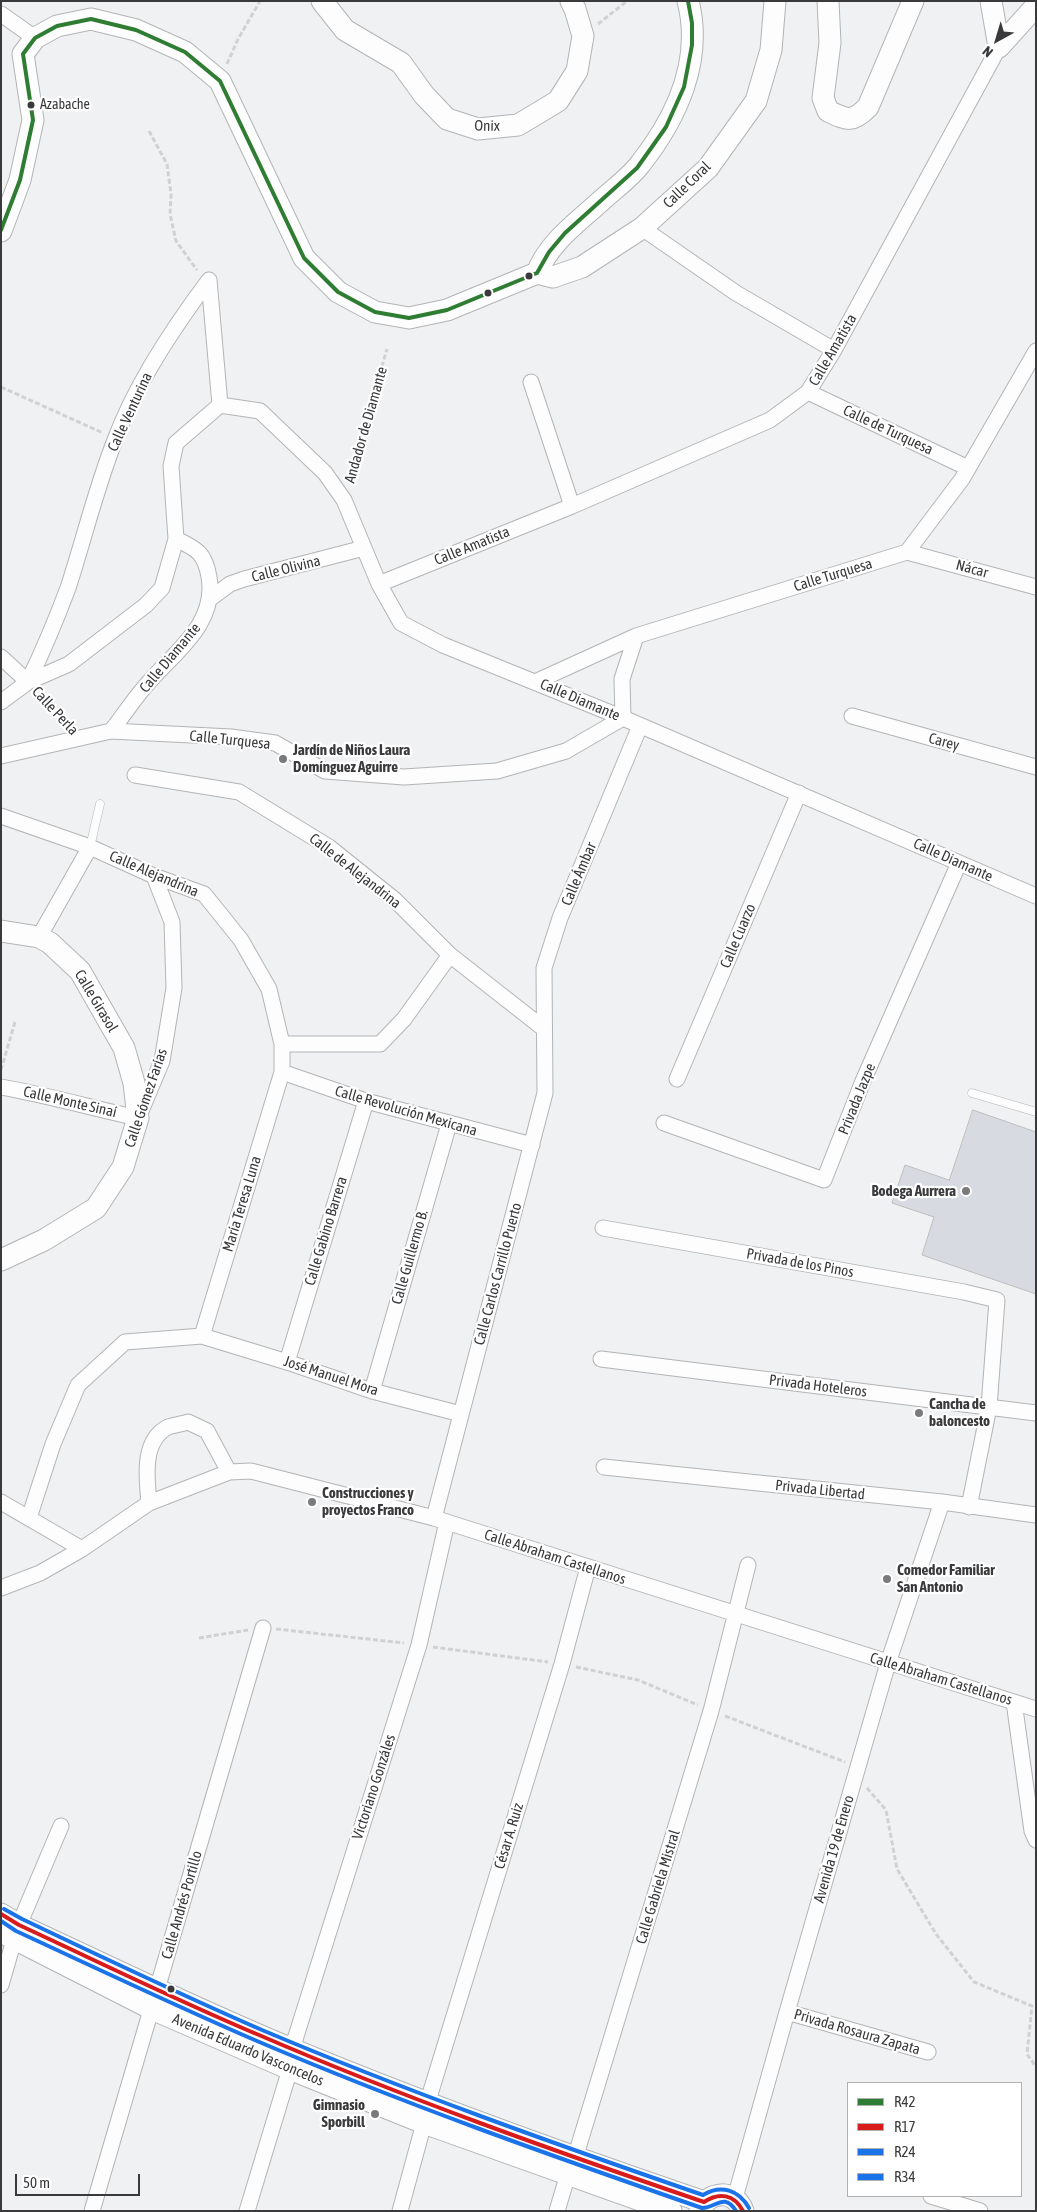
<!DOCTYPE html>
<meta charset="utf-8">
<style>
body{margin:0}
#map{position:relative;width:1037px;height:2212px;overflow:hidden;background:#f0f1f3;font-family:"Asap Condensed",sans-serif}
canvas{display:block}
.frame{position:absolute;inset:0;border:2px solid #3a3a3c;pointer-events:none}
.legend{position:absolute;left:847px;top:2082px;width:175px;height:115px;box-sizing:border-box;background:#fff;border:1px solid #b0b0b1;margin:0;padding:6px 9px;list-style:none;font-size:15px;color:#3a3a3c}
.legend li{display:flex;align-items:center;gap:10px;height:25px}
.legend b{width:25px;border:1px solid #b0b0b1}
.north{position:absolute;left:972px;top:15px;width:50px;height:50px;-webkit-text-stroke:4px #fff;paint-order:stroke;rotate:219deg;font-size:14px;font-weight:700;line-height:20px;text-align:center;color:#3a3a3c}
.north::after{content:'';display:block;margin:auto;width:18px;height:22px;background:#3a3a3c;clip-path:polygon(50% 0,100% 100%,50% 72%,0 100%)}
.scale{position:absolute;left:15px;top:2174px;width:125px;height:22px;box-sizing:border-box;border:2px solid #3a3a3c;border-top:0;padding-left:6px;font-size:15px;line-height:18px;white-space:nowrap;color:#3a3a3c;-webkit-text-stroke:4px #fff;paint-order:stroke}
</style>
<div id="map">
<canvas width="1037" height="2212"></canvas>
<div class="frame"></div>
<ul class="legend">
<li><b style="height:6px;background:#2e7d32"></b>R42</li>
<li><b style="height:6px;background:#d81b1b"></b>R17</li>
<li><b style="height:6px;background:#1a73e8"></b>R24</li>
<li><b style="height:6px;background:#1a73e8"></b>R34</li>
</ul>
<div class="north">N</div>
<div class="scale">50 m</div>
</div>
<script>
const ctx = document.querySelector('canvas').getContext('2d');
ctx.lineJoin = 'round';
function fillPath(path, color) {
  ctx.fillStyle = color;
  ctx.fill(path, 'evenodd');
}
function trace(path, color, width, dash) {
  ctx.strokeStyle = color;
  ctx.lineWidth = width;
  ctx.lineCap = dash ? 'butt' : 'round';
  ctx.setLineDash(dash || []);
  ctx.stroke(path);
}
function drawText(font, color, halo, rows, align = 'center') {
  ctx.font = font + ' "Asap Condensed",sans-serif';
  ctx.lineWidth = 4.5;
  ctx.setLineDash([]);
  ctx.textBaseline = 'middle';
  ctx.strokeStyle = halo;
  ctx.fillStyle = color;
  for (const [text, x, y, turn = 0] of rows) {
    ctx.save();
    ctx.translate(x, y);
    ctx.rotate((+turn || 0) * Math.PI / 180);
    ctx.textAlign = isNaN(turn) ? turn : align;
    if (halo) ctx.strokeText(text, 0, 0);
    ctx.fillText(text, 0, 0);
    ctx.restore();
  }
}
const building = new Path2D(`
 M973 1110 1036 1132V1294L922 1255 934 1217 892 1203 905 1165 949 1180Z`);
fillPath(building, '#d7dae1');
trace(building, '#bdbec0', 1);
const lane = new Path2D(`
 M90 847 100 804
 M972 1093 1036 1112`);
const street = new Path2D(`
 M1 14 35 38
 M642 228 736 293 834 350
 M209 280 220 405 260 411 325 473 344 500 379 584 401 623 443 645 623 718 1036 896
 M531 382 572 506
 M808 392 968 468
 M907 552 1036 587
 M379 584 572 506 770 420 808 392 834 350 999 47
 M211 598 230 584 244 579 364 548
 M1 657 28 682
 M28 682C43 651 56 620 68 588 84 539 96 488 115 440 136 383 173 328 209 280
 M535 682 636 636 907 552 962 479 1036 351
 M1 702 28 682 69 664 146 605 162 588 176 539
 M852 716 1036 767
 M111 731C124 715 135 697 149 682 176 651 217 623 209 577 205 553 197 549 176 539L171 466 176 443 220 405
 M1 756 111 731 231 737 275 743 325 771 404 777 497 771 566 751 623 718 622 679 636 636
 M135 775 239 792 329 847 395 900 450 955 543 1028
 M1 816 90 847 154 876 204 894 241 940 269 989 282 1044V1072L202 1336
 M39 937 90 847
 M282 1044H380L404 1019 450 955
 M282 1072 366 1101 532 1145
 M677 1079 799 793
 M1 1087C47 1095 92 1108 138 1118L162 1061 174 988 172 922 154 876
 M664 1123 824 1180 863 1081 959 863
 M603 1228 964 1292 997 1300 989 1407 969 1507
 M601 1359 1036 1413
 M287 1362 366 1101
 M372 1391 449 1124
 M604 1467 942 1502 1036 1515
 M1 1502 82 1549
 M149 1503C147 1479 141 1441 168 1427 174 1425 182 1424 188 1422L207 1431 229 1472
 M29 1518 53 1444 78 1385 125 1342 202 1336 287 1362 372 1391 461 1414
 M434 1518 545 1093 544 968 560 918 640 726
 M1 1588 40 1573 82 1549 149 1503 229 1472 251 1471 434 1518 1036 1709
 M1014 1702 1032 1831 1036 1840
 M19 1925 61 1826
 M1 1985 14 1940
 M787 2012 928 2052
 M292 2049 419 1645 447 1522
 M427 2104 562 1664 588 1567
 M575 2158 711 1711 748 1565
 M931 2196 980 2211
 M735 2198 787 2012 888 1663 942 1502
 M92 2211 263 1628
 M247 2211 290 2069
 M400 2211 424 2123
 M557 2211 568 2174`);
const secondary = new Path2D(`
 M322 1 345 30 401 63 424 95 447 119 478 129 518 125 558 101 577 71 583 36 575 9 571 1
 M828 1 830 43 823 98 828 111C847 120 852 123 868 107L913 1
 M991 1 999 47
 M999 47 1036 6
 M1 231 20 180 33 120 23 54 35 38 57 26 91 19 136 30 185 52 220 81 304 258 338 292 375 312 409 318 447 310 537 273C549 242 578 222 602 200 615 188 631 177 641 163 677 117 703 60 688 1
 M537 273 553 277 582 267 642 228 708 168 756 101 771 50 775 1
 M1 931 39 937 50 943 80 971 124 1048 134 1083 138 1118 123 1167 96 1208 44 1240 1 1260
 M1 1914 19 1925C110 1967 201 2012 294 2050 429 2106 566 2155 704 2202
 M1 1932 152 2009 290 2069 424 2123 671 2211
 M700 2211C708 2190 735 2189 743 2211`);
trace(lane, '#b3b4b5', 9);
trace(street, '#b3b4b5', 17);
trace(secondary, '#b3b4b5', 23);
trace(new Path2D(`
 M598 24 627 1
 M227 64 238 39 260 1
 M149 131 167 164 171 194 170 214 176 241 197 270
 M1 387 103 433
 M349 482 387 349
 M40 693 70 725
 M1 1070 15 1022
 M276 1629 404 1643
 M199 1638 248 1630
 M433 1647 548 1662
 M576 1667 638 1680 698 1705
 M725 1716 845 1762
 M867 1788 886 1810 897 1869 936 1934 974 1982 1032 2006 1027 2054 1036 2067`), '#d1d1d1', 3, [5, 2.5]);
trace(lane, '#fdfdfd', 8);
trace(street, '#fdfdfd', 15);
trace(secondary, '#fdfdfd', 21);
trace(new Path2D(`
 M23 54 35 38 57 26 91 19 136 30 185 52 220 81 304 258 338 292 375 312 409 318 447 310 537 273 549 252 565 233 637 168 666 127 684 87 692 45V23L688 1
 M1 230 20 180 33 120 23 54`), '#2e7d32', 4);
trace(new Path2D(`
 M1 1914 19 1925C99 1962 178 2001 259 2035 405 2098 554 2151 704 2202 719 2192 734 2194 743 2211`), '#d81b1b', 4);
trace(new Path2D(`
 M1 1921 16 1931C96 1968 176 2006 257 2041 402 2103 552 2156 702 2208 716 2208 724 2192 736 2211`), '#1a73e8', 4);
trace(new Path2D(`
 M4 1909 22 1919C102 1957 181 1995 262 2030 406 2091 555 2144 703 2195 721 2184 739 2190 749 2208`), '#1a73e8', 4);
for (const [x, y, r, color] of [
 [31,105,4.5,"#3a3a3c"],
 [529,276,4.5,"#3a3a3c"],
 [488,293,4.5,"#3a3a3c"],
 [283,759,5,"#7a7a7c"],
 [966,1191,5,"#7a7a7c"],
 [919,1413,5,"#7a7a7c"],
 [312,1502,5,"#7a7a7c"],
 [887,1579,5,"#7a7a7c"],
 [171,1989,4.5,"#3a3a3c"],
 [375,2114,5,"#7a7a7c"]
]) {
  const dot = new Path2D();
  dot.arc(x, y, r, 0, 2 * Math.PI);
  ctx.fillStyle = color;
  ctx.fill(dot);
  trace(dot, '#fff', 2);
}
drawText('14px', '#3a3a3c', '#fff', [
 ["Azabache",40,105]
], 'left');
drawText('15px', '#3a3a3c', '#fff', [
 ["Onix",487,126,1],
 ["Calle Coral",687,185,-44],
 ["Calle Amatista",833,350,-60],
 ["Calle Venturina",130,412,-65],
 ["Andador de Diamante",366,425,-74],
 ["Calle de Turquesa",888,430,25],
 ["Calle Amatista",472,546,-22],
 ["Calle Olivina",286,569,-14],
 ["Nácar",972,569,15],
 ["Calle Turquesa",833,575,-17],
 ["Calle Diamante",170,658,-50],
 ["Calle Diamante",580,700,23],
 ["Calle Perla",55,711,47],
 ["Calle Turquesa",230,740,6],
 ["Carey",944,742,15],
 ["Calle Diamante",953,860,24],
 ["Calle de Alejandrina",355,871,38],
 ["Calle Alejandrina",154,874,23],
 ["Calle Ámbar",579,874,-67],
 ["Calle Cuarzo",738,936,-67],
 ["Calle Girasol",96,1001,59],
 ["Calle Gómez Farías",146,1098,-71],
 ["Privada Jazpe",857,1099,-68],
 ["Calle Monte Sinaí",70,1102,13],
 ["Calle Revolución Mexicana",406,1111,16],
 ["María Teresa Luna",242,1204,-73],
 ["Calle Gabino Barrera",326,1231,-73],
 ["Calle Guillermo B.",410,1257,-74],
 ["Privada de los Pinos",800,1263,10],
 ["Calle Carlos Carrillo Puerto",498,1274,-75],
 ["José Manuel Mora",331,1376,18],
 ["Privada Hoteleros",818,1386,7],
 ["Privada Libertad",820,1490,6],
 ["Calle Abraham Castellanos",555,1557,18],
 ["Calle Abraham Castellanos",941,1679,17],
 ["Victoriano Gonzáles",374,1787,-72],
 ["César A. Ruiz",509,1836,-73],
 ["Avenida 19 de Enero",834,1849,-74],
 ["Calle Gabriela Mistral",658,1887,-73],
 ["Calle Andrés Portillo",182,1905,-74],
 ["Privada Rosaura Zapata",857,2032,16],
 ["Avenida Eduardo Vasconcelos",248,2050,23]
]);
drawText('bold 15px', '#3a3a3c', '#fff', [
 ["Jardín de Niños Laura",293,750],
 ["Domínguez Aguirre",293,767],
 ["Bodega Aurrera",956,1191,"right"],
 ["Cancha de",929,1404],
 ["baloncesto",929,1421],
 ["Construcciones y",322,1493],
 ["proyectos Franco",322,1510],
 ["Comedor Familiar",897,1570],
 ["San Antonio",897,1587],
 ["Gimnasio",365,2105,"right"],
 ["Sporbill",365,2122,"right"]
], 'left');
</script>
